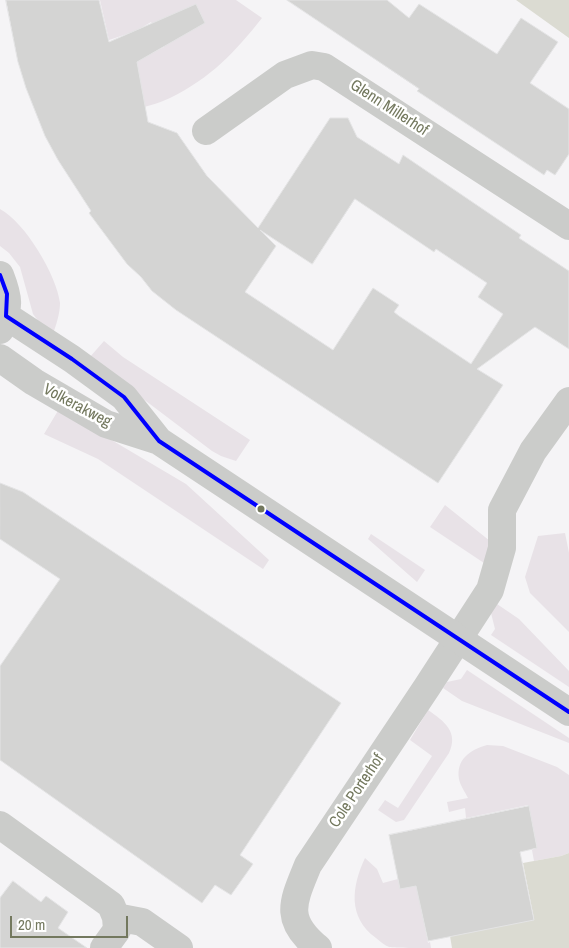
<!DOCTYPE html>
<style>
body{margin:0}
#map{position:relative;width:569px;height:948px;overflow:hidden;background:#f5f4f6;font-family:"Archivo Narrow",sans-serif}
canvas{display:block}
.scale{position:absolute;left:10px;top:916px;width:118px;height:22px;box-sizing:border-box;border:2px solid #73785e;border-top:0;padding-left:6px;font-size:15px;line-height:18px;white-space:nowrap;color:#73785e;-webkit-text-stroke:4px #fff;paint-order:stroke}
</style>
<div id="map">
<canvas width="569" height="948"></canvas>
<div class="scale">20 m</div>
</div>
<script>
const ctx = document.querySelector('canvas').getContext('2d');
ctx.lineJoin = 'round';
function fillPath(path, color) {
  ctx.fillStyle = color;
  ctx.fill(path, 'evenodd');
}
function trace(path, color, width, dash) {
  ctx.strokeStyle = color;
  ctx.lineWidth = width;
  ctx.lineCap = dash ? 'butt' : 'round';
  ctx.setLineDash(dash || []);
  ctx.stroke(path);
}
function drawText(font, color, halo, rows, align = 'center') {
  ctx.font = font + ' "Archivo Narrow",sans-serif';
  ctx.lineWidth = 5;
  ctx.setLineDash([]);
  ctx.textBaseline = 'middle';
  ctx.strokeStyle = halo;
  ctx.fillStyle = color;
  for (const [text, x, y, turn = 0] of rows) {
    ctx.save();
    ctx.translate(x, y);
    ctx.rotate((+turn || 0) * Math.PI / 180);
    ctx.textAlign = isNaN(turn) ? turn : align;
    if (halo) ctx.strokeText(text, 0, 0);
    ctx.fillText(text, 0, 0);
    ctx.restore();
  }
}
fillPath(new Path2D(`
 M100 0H236L262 18C235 52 211 78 170 98 158 104 143 107 130 111L134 62 164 47 151 22 136 31 109 40Z
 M0 209C25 222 57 276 60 303 60 314 56 325 53 334L39 322 33 314 20 267 9 253 0 246Z
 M104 341 123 357 250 440 236 461 221 456 212 451 89 358Z
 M59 409 186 484 269 560 263 569 98 459 44 434Z
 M445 505 490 541 484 563 430 527Z
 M565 533 569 553V632L530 593 525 577 538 536Z
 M371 534 425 570 417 582 368 539Z
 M497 604 519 619 569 671V687L491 635 495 629 491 613Z
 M467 670 569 738V743L462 701 443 688 447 682 461 679Z
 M428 710C444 721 459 732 449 753L404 820 396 822 378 810 385 800 398 808 432 756 410 740Z
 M487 745 503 746 557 767 569 775V853L561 856 534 861 532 850 537 847 528 805 466 818 465 808 449 812 447 802 468 798C465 792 460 785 459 779 456 759 470 750 487 745Z
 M365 858 377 869 383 883 398 879 400 888 417 885 428 943 430 942 431 948C422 948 395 948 389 947 384 945 380 941 376 938 347 917 352 886 365 858Z`), '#e8e2e7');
fillPath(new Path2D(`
 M516 0H569V38Z
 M569 853V948H452L450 936 534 919 523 863 561 856Z`), '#dbdbd2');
const building = new Path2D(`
 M6 0H99L109 42 196 4 205 23 137 62 148 122 177 133 207 176 258 228 330 118H348L357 137 399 164 403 155 521 235 519 238 569 271V349L535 327 477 369 503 385 438 483 176 310 152 291 141 277 127 264 89 213 91 211 58 160 45 136 26 88 18 62ZM355 199 434 252 436 249 487 283 478 297 503 314 471 364 399 316 394 312 399 305 373 288 333 350 245 292 276 246 260 230 312 264Z
 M287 0H387L409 18 419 4 497 54 521 18 558 42 530 83 569 109V154L555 175 547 170 544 175 417 91 419 89Z
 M0 483 23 492 341 703 240 855 253 864 231 895 215 885 202 903 0 760V666L60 579 0 539Z
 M529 806 537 848 520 852 534 920 428 941 416 886 400 889 389 835Z
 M13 881 41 902 46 896 68 912 58 928 87 948H0V898Z`);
fillPath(building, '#d4d4d3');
trace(building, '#e4e4e5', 1);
trace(new Path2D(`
 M206 131 285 75 312 65 324 67 569 226
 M0 825 111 905 116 917 117 930 104 948
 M116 917 142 922 179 948
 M318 948C283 919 293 902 308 865L427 687 490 590 502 548V510L533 451 569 401`), '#cbccca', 28);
trace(new Path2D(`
 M0 275C9 298 10 307 0 330
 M6 316 72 359 124 397 159 441
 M0 358 34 382 106 424 159 441 569 712`), '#cbccca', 28);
trace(new Path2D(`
 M0 275 7 294 6 316 72 359 124 397 159 441 569 712`), '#00f', 4);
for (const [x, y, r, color] of [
 [261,509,4.5,"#73785e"]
]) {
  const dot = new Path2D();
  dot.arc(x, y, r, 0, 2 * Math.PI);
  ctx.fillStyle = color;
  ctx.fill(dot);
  trace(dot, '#fff', 2);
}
drawText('16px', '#73785e', '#fff', [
 ["Glenn Millerhof",389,108,33],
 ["Volkerakweg",77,406,28],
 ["Cole Porterhof",357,791,-56]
]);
</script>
